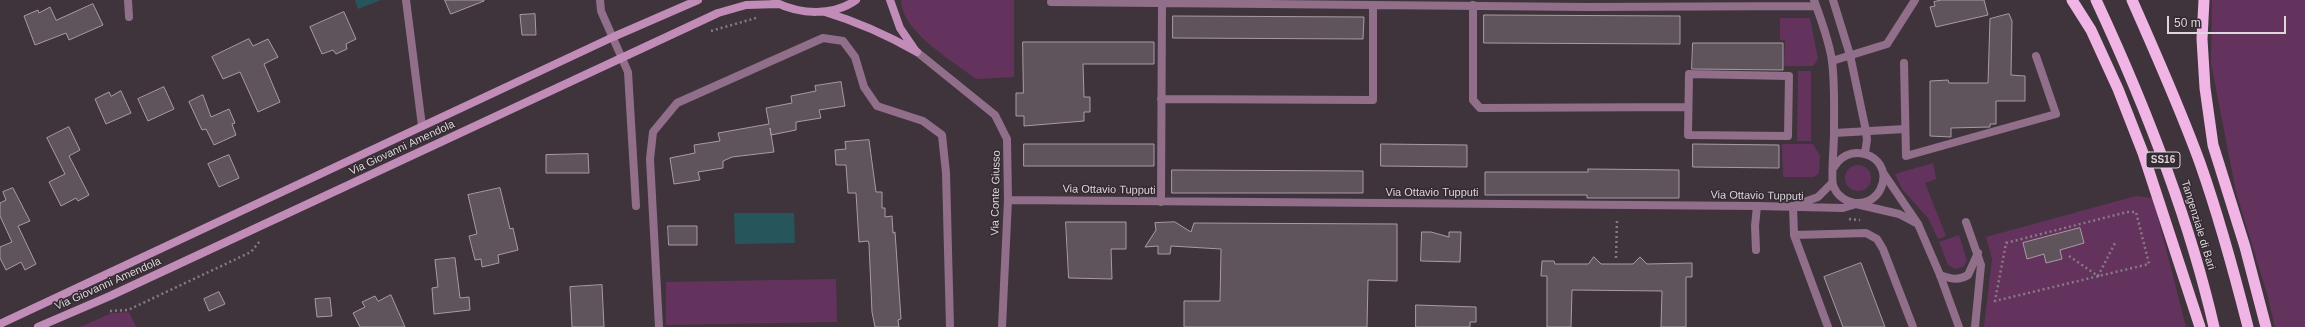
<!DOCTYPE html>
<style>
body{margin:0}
#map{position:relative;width:2305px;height:327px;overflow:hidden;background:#3f343c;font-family:Arial,sans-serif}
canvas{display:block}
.scale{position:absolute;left:2167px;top:16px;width:119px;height:18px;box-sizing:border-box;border:2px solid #ddd6db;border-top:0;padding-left:5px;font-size:12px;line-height:14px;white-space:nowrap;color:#ddd6db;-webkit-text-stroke:3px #342a32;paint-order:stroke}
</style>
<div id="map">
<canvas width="2305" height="327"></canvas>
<div class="scale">50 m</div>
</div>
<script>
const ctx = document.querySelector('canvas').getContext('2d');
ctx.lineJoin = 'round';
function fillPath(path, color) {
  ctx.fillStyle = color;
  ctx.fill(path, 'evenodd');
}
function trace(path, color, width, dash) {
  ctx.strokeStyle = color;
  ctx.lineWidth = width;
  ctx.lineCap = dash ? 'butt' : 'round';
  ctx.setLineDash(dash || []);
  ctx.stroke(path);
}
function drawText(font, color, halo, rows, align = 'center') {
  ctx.font = font + ' Arial,sans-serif';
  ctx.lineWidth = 3;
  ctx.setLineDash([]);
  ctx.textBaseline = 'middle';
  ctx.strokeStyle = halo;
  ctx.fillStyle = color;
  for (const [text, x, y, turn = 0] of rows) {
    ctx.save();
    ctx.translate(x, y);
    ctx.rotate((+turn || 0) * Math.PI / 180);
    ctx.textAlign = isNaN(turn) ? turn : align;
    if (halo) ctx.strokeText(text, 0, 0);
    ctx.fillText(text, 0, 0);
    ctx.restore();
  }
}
fillPath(new Path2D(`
 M901 0H1014V77L976 79C953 61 901 31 901 0Z
 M2212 0H2305V327H2275L2267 294 2236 192 2211 63Z
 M1780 18H1810L1818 59 1813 66H1784L1785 40H1780Z
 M1798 71H1811V141H1797Z
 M1782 144H1813L1820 156 1819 173 1814 177H1783Z
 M1933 163 1936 179 1925 183 1946 236 1938 239 1928 218 1902 189 1895 174Z
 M1845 178a13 13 0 1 1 26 0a13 13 0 1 1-26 0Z
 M2136 196 2153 198 2186 327H1984L1992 259 1986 237Z
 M1959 235 1967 261 1963 267 1955 269 1948 265 1939 242Z
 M836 279 837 322 666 325V282Z
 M129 312 136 327H80L112 313Z`), '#64335d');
fillPath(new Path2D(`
 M355 0H381L358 9Z
 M734 213H794L795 243 735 244Z`), '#26565b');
const building = new Path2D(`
 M445 0H484V1L451 14Z
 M1942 0H1984L1988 15 1936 27 1930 7 1935 6 1934 2Z
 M93 4 103 25 69 40 66 33 35 45 24 16 38 10 39 13 50 7 56 20Z
 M344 12 356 39 346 44 347 49 336 54 333 50 322 54 310 27Z
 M535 14 536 35H522L520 15Z
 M2009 14 2012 21 2011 75 2025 76V101H1996V124H1990V127L1951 128V137L1930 136V81L1948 80 1949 83H1988L1990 19Z
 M1484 15 1680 16V44L1484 43Z
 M1173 16 1364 17 1363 39 1173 38Z
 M249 39 253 46 268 39 278 57 264 64 280 102 258 112 240 72 223 79 212 57Z
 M1023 42H1154V64H1083L1084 97H1090V112H1084V121L1024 126V116H1016V93H1023Z
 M1693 43H1783V70L1692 69Z
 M841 82 845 106 819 110 821 118 796 122V130L771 135 770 128 774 152 732 157 723 161V168L698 172 700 180 674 184 670 158 695 153 694 145 720 141 718 133 769 124 766 108 792 103 791 96 816 91 815 86Z
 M164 87 174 109 148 121 138 99Z
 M121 91 131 113 106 124 95 99 109 92 111 96Z
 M203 95 211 117 229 109 235 123 232 124 236 135 214 145 206 129 202 130 189 102Z
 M69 127 80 150 69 156 89 195 78 201 76 198 61 206 49 182 65 174 47 138Z
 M869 140 876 192H882V208H885V217L892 216 893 233 895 232 901 319 898 320 899 327H875L872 312 869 244 868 241 859 242 856 193H848L846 165H836L835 150 846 149 845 142Z
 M1024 144H1154V166H1024Z
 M1381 144 1467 145V167L1381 166Z
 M1693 144 1779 145V168L1693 167Z
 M588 154 589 173H546V155Z
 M229 155 239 178 219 187 208 164Z
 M1588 169 1679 170V198H1587V195H1485V172H1588Z
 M1172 170 1363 171V193H1172Z
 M13 188 30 221 18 226 36 264 25 270 21 262 6 270 0 258V247L12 242 0 216V203L6 200 3 192Z
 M500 188 510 229 513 228 518 250 498 255 499 263 482 267 481 259 475 260 469 236 477 234 468 195Z
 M1066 222H1126V249H1111L1112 279 1069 278Z
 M1175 222 1191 232 1194 223 1397 224V281L1368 280 1367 327H1184V301H1220L1221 249 1171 246 1170 254H1158V246L1145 247 1156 230 1155 223Z
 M668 226H697V245H669Z
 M2080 228 2084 243 2060 250 2062 259 2046 263 2044 254 2027 259 2023 243Z
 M1422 232H1431L1449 237V232H1461L1460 262 1421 261Z
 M1594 257 1601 264H1633L1640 257 1647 264 1692 263V277H1686V327H1661L1662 291 1572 290 1571 327H1547V276H1541L1542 261H1554L1555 264H1588Z
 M455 258 460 298 469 297 470 310 434 314 432 288 438 287 435 260Z
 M1861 263 1885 327H1843L1824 277Z
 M602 285 604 327H572L570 287Z
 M219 292 225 304 209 311 204 299Z
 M391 295 405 327H360L353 313 365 307 362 302 375 296 378 301Z
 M330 298 332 316 317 317 315 299Z
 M1416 305 1476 307V322H1470V327H1416Z`);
fillPath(building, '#5f535c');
trace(building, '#a89ba5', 1);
trace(new Path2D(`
 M711 31 756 18
 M2127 212H2136L2149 264 1995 301 2006 243Z
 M1849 219 1860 220
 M2069 256 2098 276 2116 241
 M1616 258 1617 220
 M110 311 128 310 251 252 260 241`), '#857c83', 2.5, [2, 3]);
trace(new Path2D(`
 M600 0 601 11 628 72 636 206
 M1832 61 1887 44 1915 0
 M1904 63 1906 156 2056 114 2036 56
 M1834 133 1905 129
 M1966 222 1981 265 1975 327
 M1756 250 1755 226 1757 206
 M1940 275C1951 279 1958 281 1968 275L1978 253
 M659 327 650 159 653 132 677 103 823 38 843 41 855 57 864 87 877 106 923 121 942 135 946 173 950 327`), '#916f8a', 8);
trace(new Path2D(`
 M128 0 129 17
 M406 0 422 126
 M1814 0C1821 20 1829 40 1832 61 1835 85 1834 110 1834 134 1834 144 1831 179 1833 185 1840 206 1869 210 1880 190 1896 160 1853 137 1834 167
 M1833 0 1850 55 1866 131 1867 140 1865 153
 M1051 2 1588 7 1816 6
 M1473 5V100L1480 108 1688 107
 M917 52 995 115 1007 139 1008 200 1002 327
 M1689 74 1789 76 1788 136 1688 135Z
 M1161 99 1373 100V5
 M1884 174 1918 224 1940 275 1959 327
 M1008 200 1757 206 1843 208 1856 204 1899 214 1918 224
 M1161 202 1162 2
 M1796 205 1818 197 1832 183
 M1793 206 1794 235 1828 327
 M1794 235 1866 233 1877 239 1883 249 1913 327`), '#916f8a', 8);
trace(new Path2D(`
 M890 0 900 28 915 50
 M775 2C800 15 834 16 856 0
 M825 12C858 22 887 35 917 52
 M0 324 613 37 698 0
 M38 327 110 296 718 13 746 5 779 4`), '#c28cb9', 8);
trace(new Path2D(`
 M2072 0 2091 30 2118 89 2143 153 2200 327
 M2096 0C2145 105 2188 214 2214 327
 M2132 0C2156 54 2180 108 2200 163 2219 217 2234 272 2248 327
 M2204 0 2202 39 2205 88 2213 145 2245 247 2266 327`), '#f0b4e5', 11);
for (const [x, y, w] of [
 [2163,160,34]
]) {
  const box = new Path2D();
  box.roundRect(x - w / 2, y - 8, w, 16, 3);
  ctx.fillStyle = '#342a32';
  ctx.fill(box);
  trace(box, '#ddd6db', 1);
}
drawText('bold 10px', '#ddd6db', null, [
 ["SS16",2163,160]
]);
drawText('11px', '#ddd6db', '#342a32', [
 ["Via Giovanni Amendola",402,148,-25],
 ["Via Ottavio Tupputi",1109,190,1],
 ["Via Conte Giusso",996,193,-89],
 ["Via Ottavio Tupputi",1432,193],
 ["Via Ottavio Tupputi",1757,196,1],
 ["Tangenziale di Bari",2198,225,73],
 ["Via Giovanni Amendola",108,284,-24]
]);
</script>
